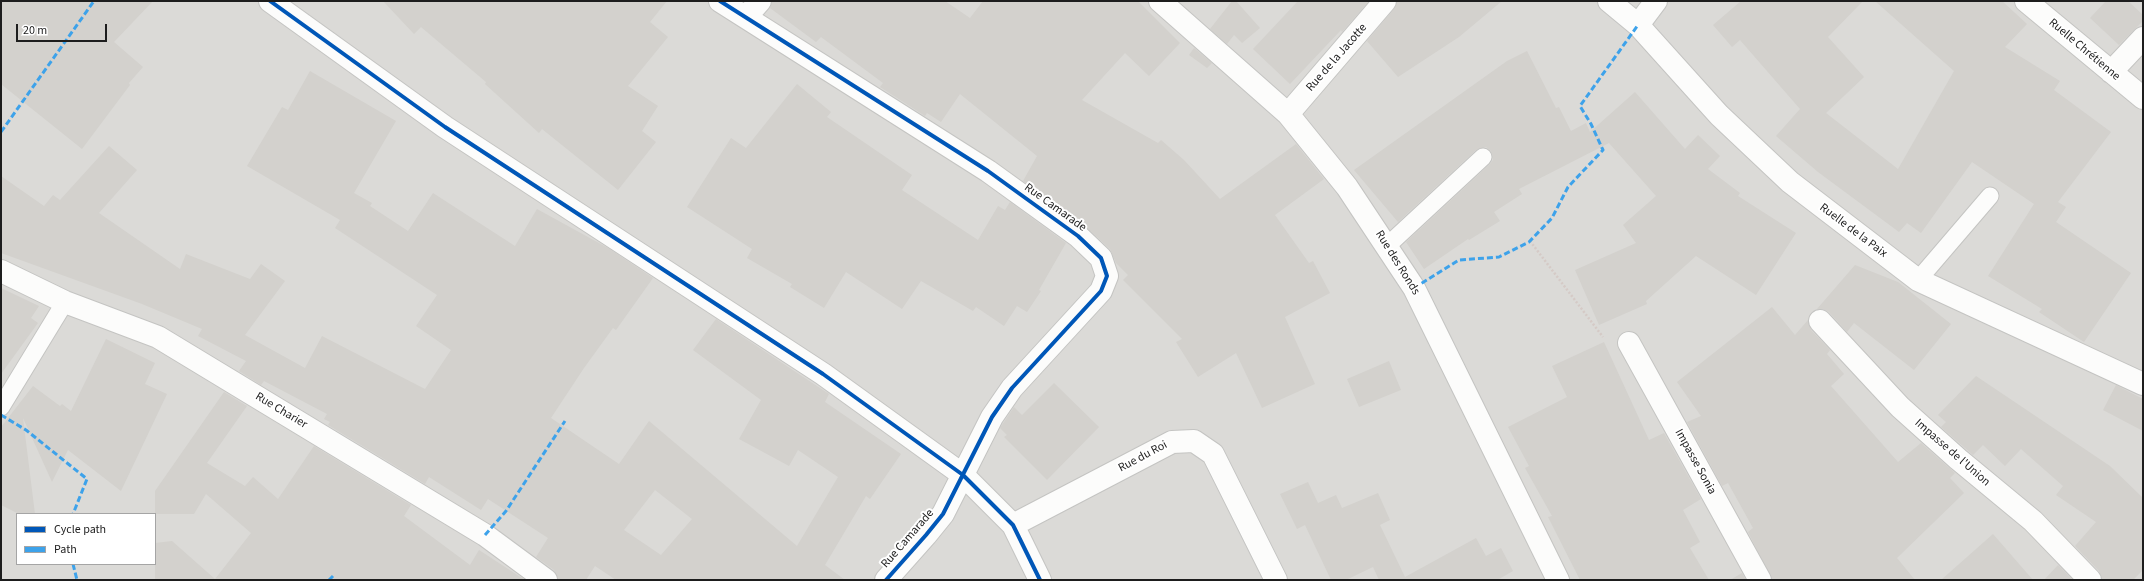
<!DOCTYPE html>
<meta charset="utf-8">
<style>
body{margin:0}
#map{position:relative;width:2144px;height:581px;overflow:hidden;background:#ecebe6;font-family:"Source Sans 3",sans-serif}
canvas{display:block}
.frame{position:absolute;inset:0;border:2px solid #1d1d1d;pointer-events:none}
.legend{position:absolute;left:16px;top:513px;width:140px;height:52px;box-sizing:border-box;background:#fff;border:1px solid #a5a5a5;margin:0;padding:5px 7px;list-style:none;font-size:12px;color:#1d1d1d}
.legend li{display:flex;align-items:center;gap:8px;height:20px}
.legend b{width:20px;border:1px solid #a5a5a5}
.scale{position:absolute;left:16px;top:24px;width:91px;height:18px;box-sizing:border-box;border:2px solid #1d1d1d;border-top:0;padding-left:5px;font-size:12px;line-height:14px;white-space:nowrap;color:#1d1d1d;-webkit-text-stroke:3px #fff;paint-order:stroke}
</style>
<div id="map">
<canvas width="2144" height="581"></canvas>
<div class="frame"></div>
<ul class="legend">
<li><b style="height:5px;background:#0057b8"></b>Cycle path</li>
<li><b style="height:5px;background:#3da2ea"></b>Path</li>
</ul>
<div class="scale">20 m</div>
</div>
<script>
const ctx = document.querySelector('canvas').getContext('2d');
ctx.lineJoin = 'round';
function fillPath(path, color) {
  ctx.fillStyle = color;
  ctx.fill(path, 'evenodd');
}
function trace(path, color, width, dash) {
  ctx.strokeStyle = color;
  ctx.lineWidth = width;
  ctx.lineCap = dash ? 'butt' : 'round';
  ctx.setLineDash(dash || []);
  ctx.stroke(path);
}
function drawText(font, color, halo, rows, align = 'center') {
  ctx.font = font + ' "Source Sans 3",sans-serif';
  ctx.lineWidth = 4;
  ctx.setLineDash([]);
  ctx.textBaseline = 'middle';
  ctx.strokeStyle = halo;
  ctx.fillStyle = color;
  for (const [text, x, y, turn = 0] of rows) {
    ctx.save();
    ctx.translate(x, y);
    ctx.rotate((+turn || 0) * Math.PI / 180);
    ctx.textAlign = isNaN(turn) ? turn : align;
    if (halo) ctx.strokeText(text, 0, 0);
    ctx.fillText(text, 0, 0);
    ctx.restore();
  }
}
fillPath(new Path2D(`
 M1 1H2143V580H1ZM17 514H155V564H17Z`), '#dbdad7');
fillPath(new Path2D(`
 M1 1H153L114 42 143 67 129 83 130 85 82 149 1 84Z
 M383 1H667L650 22 668 37 628 86 658 106 642 131 656 142 618 190 542 129 539 133 485 84 486 82 421 27 414 34Z
 M772 1H945L970 18 983 1H1138L1180 43 1149 76 1125 53 1082 100 1158 143 1161 140 1184 160 1220 199 1296 144 1324 179 1275 215 1309 263 1313 261 1330 293 1285 317 1315 384 1262 408 1236 353 1198 377 1176 342 1182 339 1123 280 1128 275 1116 263 1110 249 1085 226 1023 181 1037 156 960 94 941 122 927 113 925 116 880 87 883 83 821 37 816 42 770 8Z
 M1232 1H1236L1260 28 1242 43 1234 35 1227 44 1210 29Z
 M1298 1H1369L1342 32 1341 30 1290 84 1253 49Z
 M1397 1H1502L1459 37 1398 77 1367 41 1394 9Z
 M1741 1H1863L1828 37 1864 77 1826 113 1898 169 1954 71 1875 1H2002L2027 24 2005 47 2060 81 2054 90 2111 132 2058 202 2066 207 2056 222 2131 273 2084 342 2039 312 2042 309 1988 276 2034 204 1972 162 1921 233 1907 223 1899 232 1818 172 1776 136 1800 109 1740 40 1732 47 1713 25Z
 M2106 1H2128L2143 15V21L2119 45 2090 18Z
 M1194 48 1212 63 1207 68 1189 55Z
 M1527 51 1556 108 1559 107 1571 131 1586 123 1590 132 1635 92 1685 149 1698 135 1720 156 1708 169 1740 193 1738 196 1796 233 1756 295 1696 256 1646 301 1647 304 1599 325 1575 270 1636 243 1623 225 1656 196 1609 143 1519 189 1522 194 1494 212 1500 221 1469 240 1468 239 1424 269 1406 242 1490 164 1493 160 1491 151 1486 147 1476 150 1398 222 1354 170 1507 61Z
 M310 71 396 121 354 193 372 203 370 206 408 231 433 193 515 246 537 209 608 248 653 278 616 330 613 328 584 368 551 418 619 464 649 421 797 546 838 477 798 450 789 466 739 439 761 400 693 350 716 319 829 394 825 402 901 454 870 499 866 496 825 565 845 580H616L595 566 586 580H558L554 570 536 557 548 538 488 499 481 510 429 477 425 484 328 425 330 422 324 419 327 414 264 381 261 385 239 371 246 361 198 336 202 329 142 304 1 253V176L44 206 53 195 60 200 109 146 137 170 99 213 180 269 186 254 250 279 261 264 285 281 245 335 305 368 322 336 425 389 451 350 416 326 437 295 335 228 340 220 247 166 282 107 288 110ZM655 490 692 519 661 555 624 530Z
 M797 84 831 112 827 117 912 175 902 190 978 240 998 206 1005 210 1010 202 1066 243 1039 290 1041 291 1027 312 1017 306 1004 326 976 307 973 311 921 281 902 309 846 272 824 308 790 287 792 284 747 258 752 249 687 207 731 138 746 148Z
 M1855 265 1898 282 1951 324 1914 370 1854 323 1847 332 1829 312 1823 309H1817Z
 M1 288 39 306 31 318 38 323 1 374Z
 M1772 307 1795 335 1808 320 1811 330 1830 350 1827 354 1844 374 1831 386 1898 462 1921 443 1955 473 1950 478 1964 493 1897 558 1915 580H1772L1748 532 1753 528 1728 483 1722 486 1687 422 1701 416 1677 382Z
 M106 339 155 363 145 384 167 394 121 491 68 450 52 482 23 418 35 514H19L1 505V427L33 386 60 406 62 404 71 411Z
 M1604 342 1649 440 1664 433 1701 499 1683 510 1700 542 1690 548 1709 580H1580L1548 517 1552 516 1525 468 1529 466 1508 427 1567 397 1552 366Z
 M1389 361 1401 390 1359 407 1347 379Z
 M1976 376 2110 466 2143 498V570L2133 580H2102L2099 571 2075 546 2096 522 2056 495 2063 486 2021 449 2005 466 1983 445 1973 455 1941 427 1946 422 1938 415Z
 M1054 383 1099 427 1047 480 1004 437 1007 435 1000 428 1014 407 1022 415Z
 M2116 385 2143 399V431L2103 410Z
 M224 392 247 406 207 463 245 486 253 477 278 499 314 446 411 505 404 516 470 565 479 550 525 580H155V543L172 541 215 579 251 533 206 494 194 514H155V491Z
 M1308 482 1318 503 1336 495 1342 508 1378 493 1390 520 1380 525 1405 577 1476 538 1486 556 1501 548 1513 571 1499 579V580H1379L1373 567 1346 580H1331L1305 525 1297 529 1280 494Z
 M1993 534 2033 580H1941Z
 M2058 565 2073 580H2044Z
 M1742 573 1746 580H1730Z`), '#d3d1cd');
const service = new Path2D(`
 M1387 246 1483 157
 M1918 280 1990 196
 M1 407 65 302`);
const minor = new Path2D(`
 M270 1 445 127 823 374 963 475 1013 525 1040 580
 M720 1 988 171 1078 236 1101 258 1107 276 1101 291 1012 388 992 417 943 514 926 535 886 580
 M1160 1 1288 114 1347 187 1414 288 1558 580
 M1609 1 1638 25
 M1656 1 1638 25 1719 115 1790 182 1918 280 2143 384
 M2026 1 2143 98
 M746 17 760 1
 M2111 72 2143 38
 M1288 114 1385 1
 M1 271 65 302 158 337 485 535 546 580
 M1820 321 1900 407 1958 459 2033 521 2090 580
 M1629 343 1760 580
 M1013 525 1172 442 1194 441 1213 454 1276 580`);
trace(service, '#c4c4c2', 19);
trace(minor, '#c4c4c2', 24);
trace(new Path2D(`
 M1530 241 1603 337`), '#d5cac6', 2.5, [2, 2]);
trace(service, '#fcfcfb', 17);
trace(minor, '#fcfcfb', 22);
trace(new Path2D(`
 M1 132 94 1
 M1414 288 1459 260 1499 257 1529 242 1552 218 1568 187 1603 150 1591 124 1580 106 1638 25
 M1 415 26 430 87 479 73 514
 M485 535 506 511 565 421
 M73 564 77 580
 M329 580 333 576`), '#3da2ea', 3, [6, 3]);
trace(new Path2D(`
 M270 1 445 127 823 374 963 475 1013 525 1040 580
 M720 1 988 171 1078 236 1101 258 1107 276 1101 291 1012 388 992 417 943 514 926 535 886 580`), '#0057b8', 4);
drawText('12px', '#1d1d1d', '#fff', [
 ["Ruelle Chrétienne",2084,50,40],
 ["Rue de la Jacotte",1337,58,-49],
 ["Rue Camarade",1055,208,36],
 ["Ruelle de la Paix",1853,231,37],
 ["Rue des Ronds",1397,263,58],
 ["Rue Charier",281,411,31],
 ["Impasse de l'Union",1952,453,41],
 ["Rue du Roi",1143,457,-28],
 ["Impasse Sonia",1695,462,61],
 ["Rue Camarade",908,539,-49]
]);
</script>
